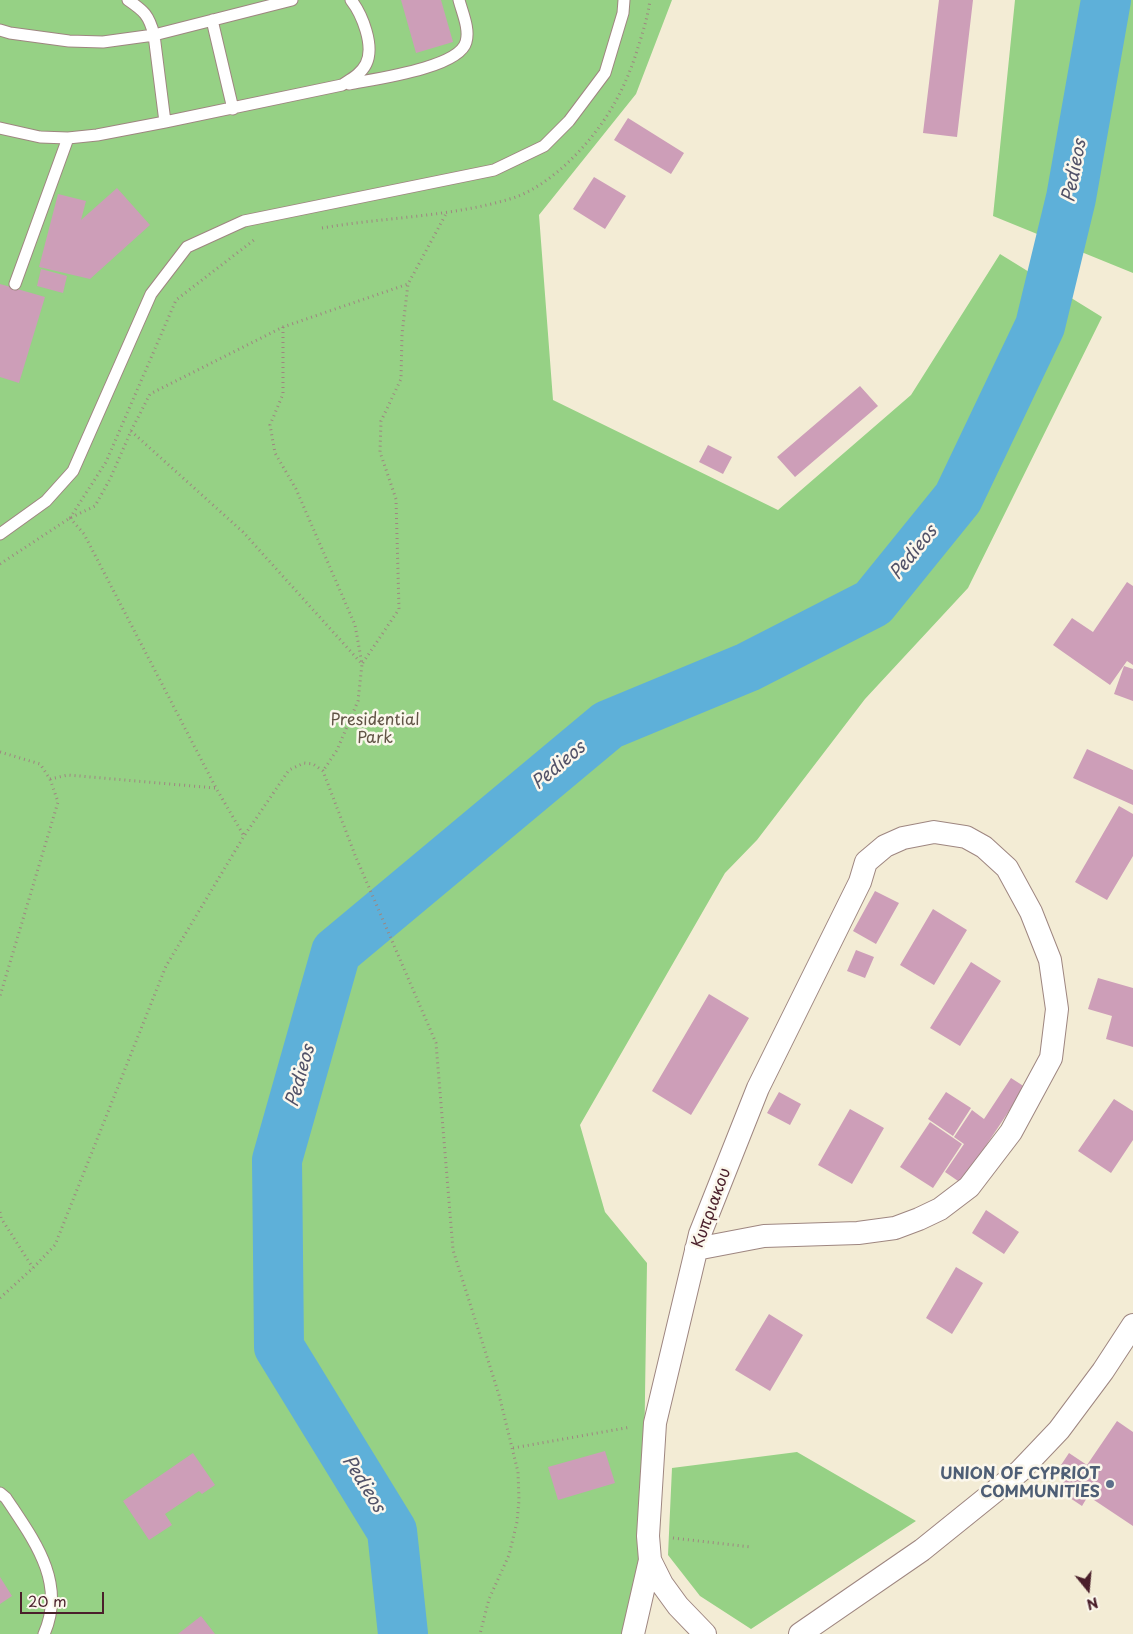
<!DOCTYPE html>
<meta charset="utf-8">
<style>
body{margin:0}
#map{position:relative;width:1133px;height:1634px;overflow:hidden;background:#f3ecd5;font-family:"Playpen Sans",sans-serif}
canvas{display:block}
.north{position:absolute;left:1063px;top:1564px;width:50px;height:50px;-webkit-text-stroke:4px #fbf7ec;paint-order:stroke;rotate:163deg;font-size:14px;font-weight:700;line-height:20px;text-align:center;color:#4a1f2b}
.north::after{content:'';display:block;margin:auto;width:18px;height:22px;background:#4a1f2b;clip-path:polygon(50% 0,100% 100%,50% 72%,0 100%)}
.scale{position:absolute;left:20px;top:1592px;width:84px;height:22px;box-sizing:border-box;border:2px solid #4a1f2b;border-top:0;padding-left:6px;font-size:15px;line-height:18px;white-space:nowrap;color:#4a1f2b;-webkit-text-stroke:4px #fbf7ec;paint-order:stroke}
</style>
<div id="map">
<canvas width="1133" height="1634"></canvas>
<div class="north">N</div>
<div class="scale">20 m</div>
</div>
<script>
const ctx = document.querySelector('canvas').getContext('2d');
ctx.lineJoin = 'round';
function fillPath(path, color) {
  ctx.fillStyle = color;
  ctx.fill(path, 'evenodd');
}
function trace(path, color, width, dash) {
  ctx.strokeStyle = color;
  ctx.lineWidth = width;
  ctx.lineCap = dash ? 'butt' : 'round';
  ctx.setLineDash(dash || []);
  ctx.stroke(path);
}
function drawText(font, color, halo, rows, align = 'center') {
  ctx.font = font + ' "Playpen Sans",sans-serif';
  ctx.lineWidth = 5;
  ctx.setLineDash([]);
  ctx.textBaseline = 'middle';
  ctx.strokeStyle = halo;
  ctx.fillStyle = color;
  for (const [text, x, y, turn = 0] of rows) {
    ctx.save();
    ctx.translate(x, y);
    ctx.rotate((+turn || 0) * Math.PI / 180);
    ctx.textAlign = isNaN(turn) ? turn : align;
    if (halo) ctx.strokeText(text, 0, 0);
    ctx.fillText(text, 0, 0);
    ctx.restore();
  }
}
fillPath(new Path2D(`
 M0 0H672L636 94 539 215 553 400 778 510 911 395 1000 254 1102 317 968 588 865 699 757 840 725 873 580 1125 605 1212 647 1263 643 1529 628 1634H0Z
 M1015 0H1133V273L993 216Z
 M797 1452 916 1521 751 1629 700 1596 668 1555 672 1468Z`), '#96d185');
trace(new Path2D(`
 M403 1634 392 1531 279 1347 277 1160 336 952 608 725 748 667 873 603 958 498 1040 326 1071 198 1106 0`), '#5eb0d9', 50);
fillPath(new Path2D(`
 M401 0H441L453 42 416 53Z
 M939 0H973L957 137 923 133Z
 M628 118 684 153 671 174 614 140Z
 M594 177 626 196 605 229 573 209Z
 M117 188 150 225 90 279 39 267 58 194 86 201 81 220Z
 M41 269 67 276 63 293 37 286Z
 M0 284 45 297 19 383 0 377Z
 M860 386 878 406 795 477 777 457Z
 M708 445 732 457 723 474 699 462Z
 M1127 582 1133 586V665L1127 661 1110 685 1053 645 1072 618 1093 632Z
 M1124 666 1133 669V701L1114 694Z
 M1087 749 1133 770V805L1073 778Z
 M1119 806 1133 814V856L1107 900 1075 882Z
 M875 891 899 903 876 944 853 931Z
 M933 909 967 930 934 985 900 965Z
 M856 950 874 957 865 978 847 971Z
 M971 962 1001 981 960 1046 930 1028Z
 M1098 978 1133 988V1047L1106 1039 1112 1016 1088 1009Z
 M709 994 749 1018 691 1115 652 1091Z
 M1011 1078 1025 1087 961 1183 945 1172 964 1144 954 1137 972 1110 984 1119Z
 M779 1092 801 1104 790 1125 767 1113Z
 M946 1092 971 1108 953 1136 928 1119Z
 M1114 1099 1133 1111V1140L1111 1173 1078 1151Z
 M850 1109 884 1128 852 1184 818 1165Z
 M930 1122 962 1144 933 1188 900 1167Z
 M986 1210 1019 1232 1004 1254 972 1233Z
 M956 1267 983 1283 952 1334 926 1318Z
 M769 1314 803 1335 770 1391 735 1370Z
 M1117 1421 1133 1432V1526L1088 1496 1082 1506 1058 1490 1071 1472 1061 1465 1069 1453 1087 1465Z
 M605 1451 615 1483 558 1500 548 1467Z
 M193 1453 215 1485 202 1494 199 1491 165 1514 172 1525 149 1540 123 1501Z
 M0 1577 12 1596 0 1604Z
 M201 1616 215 1634H178Z`), '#cd9eb8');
const lane = new Path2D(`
 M128 0C144 11 149 15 154 35L165 122
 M212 20 233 109
 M0 30 10 33 69 41 103 42 154 35 292 0
 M349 84C374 79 459 68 466 42 470 29 462 12 459 0
 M0 128 40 137 68 138 97 135 165 122 342 85C351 79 361 74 366 64 375 46 362 14 351 0
 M15 284 68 138
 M0 534 46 501 73 471 151 294 187 247 244 221 494 170 544 146 569 121 605 73 623 13 624 0
 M0 1493 6 1498C33 1539 67 1582 44 1634`);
const street = new Path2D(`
 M650 1560 662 1584 678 1606 705 1634
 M633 1634 650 1560 648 1536 655 1423 700 1234 758 1088 860 882 866 862 885 846 903 838 934 832 966 837 984 847 1007 868 1031 912 1050 960 1057 1009 1051 1058 1011 1132 969 1187 940 1209 919 1219 895 1228 858 1233 764 1236 696 1249
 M800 1634 922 1550 1020 1471 1059 1430 1103 1371 1133 1325`);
trace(lane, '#9e8680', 13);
trace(street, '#9e8680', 24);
trace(new Path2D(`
 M322 228C385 217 452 217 513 198 531 192 548 180 562 168 600 134 625 93 639 44 644 29 648 15 650 0
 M283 327V394L270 425 275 453 296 489 355 625 362 664 399 609 396 499 380 452 381 421 401 379 402 334 408 284
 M131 431 243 532 362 664 358 701 337 750 323 771
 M70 518 106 462 176 300 254 240
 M70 518 84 534 216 788 244 836
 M0 564 70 518 95 506 110 479 131 431 150 394 283 327 408 284 447 212
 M0 752 40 764 50 779 58 802 0 996
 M50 779 68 775 215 788
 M0 1212 1 1218 33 1268
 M0 1298 33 1268 55 1245 166 966 244 836 289 770 304 763 313 764 323 771 355 855 436 1043 453 1250 499 1395 518 1472 519 1500 517 1522 509 1555 489 1599 480 1634
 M513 1448 631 1427
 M673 1538 751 1547`), '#9e8680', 3, [1, 4]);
trace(lane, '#fff', 11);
trace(street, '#fff', 22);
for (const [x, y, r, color] of [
 [1110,1484,5,"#5c6f8a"]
]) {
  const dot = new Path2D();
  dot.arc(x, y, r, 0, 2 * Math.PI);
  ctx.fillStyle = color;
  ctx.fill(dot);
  trace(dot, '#fbf7ec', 2);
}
drawText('16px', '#615446', '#fbf7ec', [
 ["Presidential",375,721],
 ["Park",375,739]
]);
drawText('16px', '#4a1f2b', '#fbf7ec', [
 ["Κυπριακου",712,1208,-70]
]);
drawText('bold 16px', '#4e5e75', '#fbf7ec', [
 ["UNION OF CYPRIOT",1100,1475],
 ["COMMUNITIES",1100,1493]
], 'right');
drawText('italic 18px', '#515268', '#fbf7ec', [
 ["Pedieos",1075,171,-79],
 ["Pedieos",914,553,-51],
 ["Pedieos",559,766,-40],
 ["Pedieos",301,1076,-74],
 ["Pedieos",363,1484,58]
]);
</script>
